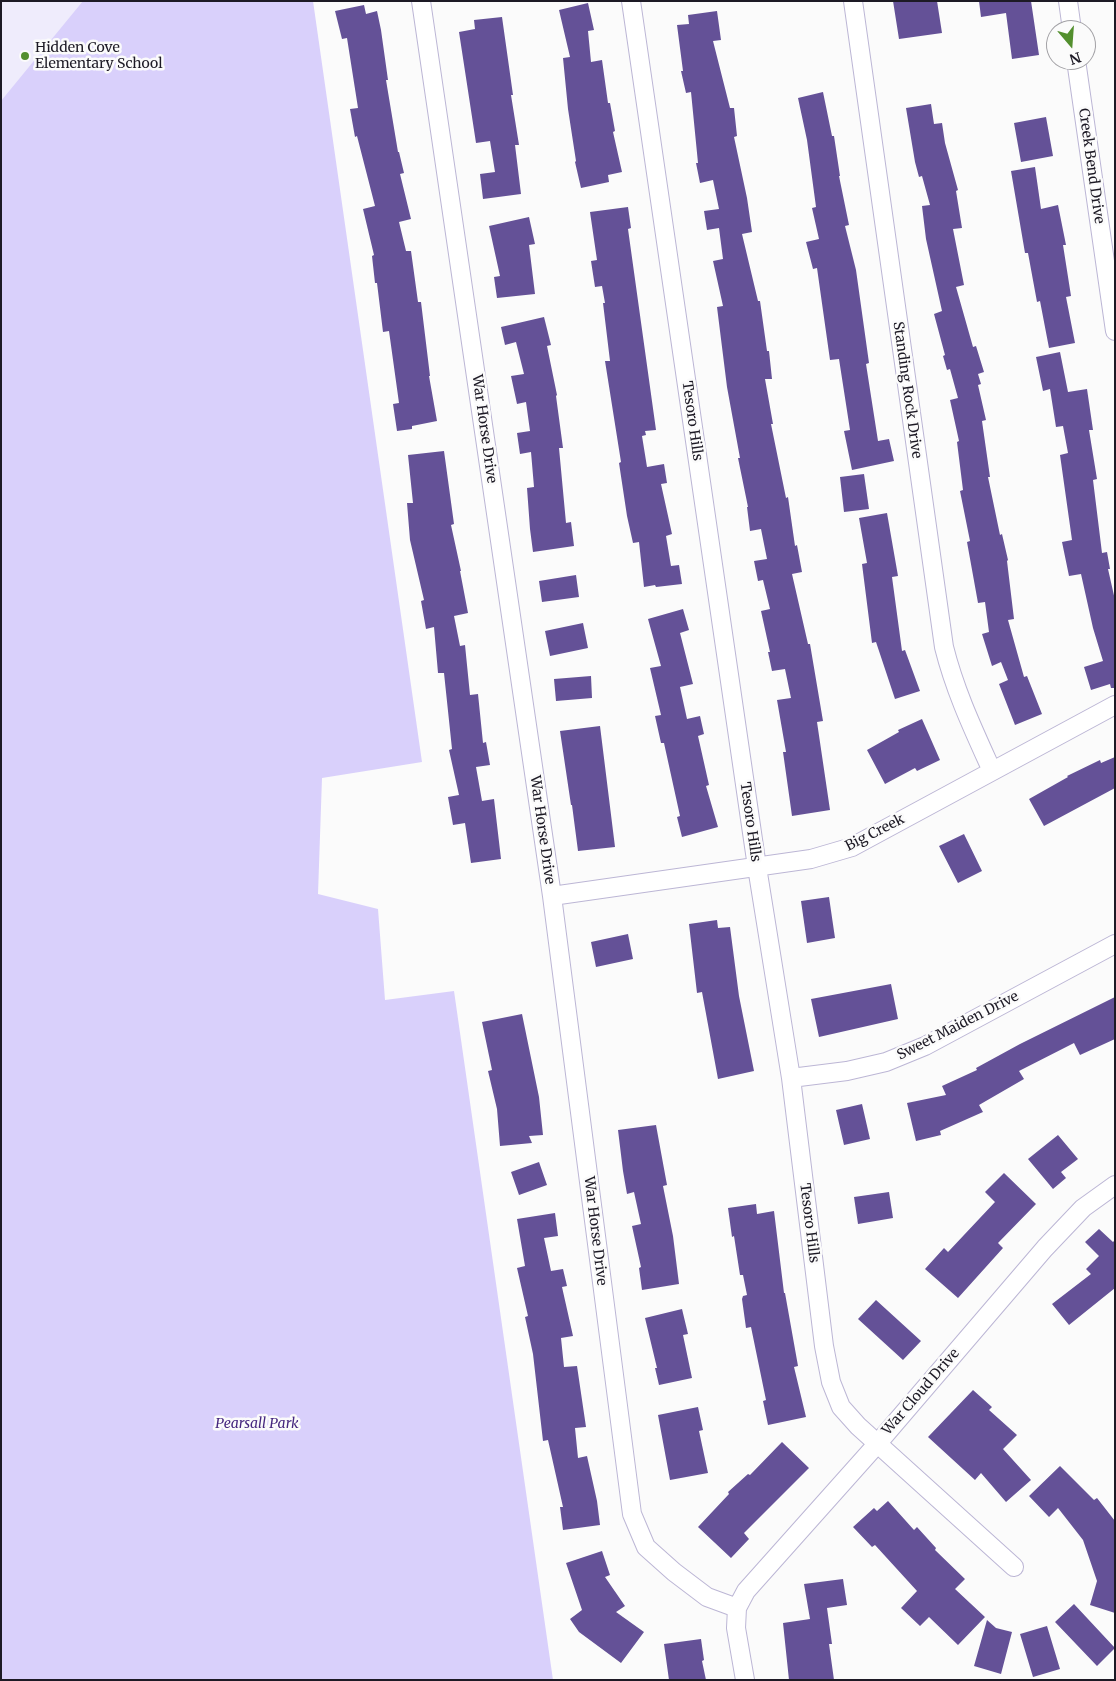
<!DOCTYPE html>
<style>
body{margin:0}
#map{position:relative;width:1116px;height:1681px;overflow:hidden;background:#fbfbfb;font-family:Merriweather,serif}
canvas{display:block}
.frame{position:absolute;inset:0;border:2px solid #1d1a25;pointer-events:none}
.north{position:absolute;left:1046px;top:20px;width:50px;height:50px;box-sizing:border-box;background:#fbfbfb;border:1px solid #a2a1a5;border-radius:50%;rotate:162deg;font-size:14px;font-weight:700;line-height:20px;text-align:center;color:#1d1a25}
.north::after{content:'';display:block;margin:auto;width:18px;height:22px;background:#538f2e;clip-path:polygon(50% 0,100% 100%,50% 72%,0 100%)}
</style>
<div id="map">
<canvas width="1116" height="1681"></canvas>
<div class="frame"></div>
<div class="north">N</div>
</div>
<script>
const ctx = document.querySelector('canvas').getContext('2d');
ctx.lineJoin = 'round';
function fillPath(path, color) {
  ctx.fillStyle = color;
  ctx.fill(path, 'evenodd');
}
function trace(path, color, width, dash) {
  ctx.strokeStyle = color;
  ctx.lineWidth = width;
  ctx.lineCap = dash ? 'butt' : 'round';
  ctx.setLineDash(dash || []);
  ctx.stroke(path);
}
function drawText(font, color, halo, rows, align = 'center') {
  ctx.font = font + ' Merriweather,serif';
  ctx.lineWidth = 5;
  ctx.setLineDash([]);
  ctx.textBaseline = 'middle';
  ctx.strokeStyle = halo;
  ctx.fillStyle = color;
  for (const [text, x, y, turn = 0] of rows) {
    ctx.save();
    ctx.translate(x, y);
    ctx.rotate((+turn || 0) * Math.PI / 180);
    ctx.textAlign = isNaN(turn) ? turn : align;
    if (halo) ctx.strokeText(text, 0, 0);
    ctx.fillText(text, 0, 0);
    ctx.restore();
  }
}
fillPath(new Path2D(`
 M1 1H95L1 111Z`), '#efecfc');
fillPath(new Path2D(`
 M83 1H313L422 762 322 778 318 894 378 909 385 1000 454 991 553 1680H1V101Z`), '#d9d0fb');
fillPath(new Path2D(`
 M893 1H937L942 33 899 39Z
 M979 1H1031L1039 55 1012 59 1006 13 981 17Z
 M588 3 594 30 588 31 591 62 602 60 608 103H610L615 131 613 132 622 172 608 175 609 182 581 188 575 162 576 161 568 109 563 58 570 57 559 10Z
 M364 5 366 14 377 11 381 30 388 80H386L398 152H399L404 173 400 174 411 219 399 222 406 251H411L418 302H421L430 376H429L437 421 412 426V429L397 431 393 404 399 403 389 331 383 332 377 283H375L372 256 374 255 363 209 375 206 357 136 355 137 350 109 358 108 347 38 342 39 335 11Z
 M717 11 721 40 713 41 730 108H734L737 136 734 137 747 198 752 232 742 234 758 301H760L767 351H769L772 379H765L773 424H771L786 498 788 497 795 546 797 545 802 572 792 574 808 644H810L823 721 817 722 830 810 792 816 783 752H786L777 700 791 698 785 669 772 671 768 652H770L761 611 770 609 763 580 758 581 754 561 767 559 761 529 750 531 747 507H748L738 458H740L727 387 717 307 723 306 713 261 723 259 719 228 707 230 704 211 719 209 713 180 700 183 696 163H698L691 92 686 93 681 71H683L677 25 689 24 688 15Z
 M502 17 513 95H511L519 145H515L521 194 483 199 480 174 495 172 490 141 476 143 459 32 475 29 474 20Z
 M823 92 832 136H834L840 176H839L849 225 845 226 856 270 869 363 866 364 878 441 889 439 894 461 852 470 844 431 850 430 839 359 830 360 817 268 813 269 806 242 819 239 812 208 816 207 807 140 798 98Z
 M931 104 934 124 942 123 945 143 958 190 956 191 962 228 953 229 964 285 956 287 973 347 976 346 984 372 978 374 981 384 978 385 986 420 982 421 990 477H988L1000 535 1002 534 1008 560 1007 561 1014 619 1008 620 1024 677 1027 676 1042 714 1015 725 999 684 1008 680 1001 662 992 666 982 634 989 632 985 602 978 603 967 542 970 541 960 491 963 490 957 442 959 441 950 400 958 398 950 369 947 370 943 356 945 355 934 314 942 311 926 239 922 206 930 205 922 176 919 177 915 162 906 108Z
 M1046 117 1053 156 1021 162 1014 123Z
 M1035 167 1041 209 1058 205 1066 245H1063L1071 296 1066 297 1075 343 1049 348 1040 301 1037 302 1028 253H1025L1011 171Z
 M628 207 631 228 628 229 656 430 645 431 646 435 642 436 647 467 664 464 667 483 661 484 672 534 666 536 671 566 679 565 682 584 656 587 655 585 644 587 639 542 633 543 627 516 619 463 621 462 605 361H610L603 303H605L602 286 595 287 591 261 597 260 590 212Z
 M529 217 535 244 529 245 535 294 497 298 494 277 500 276 489 226Z
 M544 317 551 345 547 346 557 395 556 396 563 448H559L566 523 571 522 574 546 533 552 530 529 527 488 534 487 531 452 520 454 517 433 530 431 526 402 517 404 511 376 524 374 516 342 505 345 501 327Z
 M1060 352 1068 392 1087 389 1093 430H1089L1097 479 1093 480 1102 553 1107 552 1110 569H1108L1115 600V688H1111L1110 684 1091 690 1084 667 1103 661 1093 628 1081 574 1069 576 1062 542 1072 540 1060 455 1068 453 1063 426 1056 427 1050 389 1043 391 1036 357Z
 M444 451 454 524 451 525 461 571H460L468 613 454 616 460 646 465 645 470 695 478 694 483 743 486 742 490 765 476 767 482 801 494 799 501 859 471 863 465 823 453 825 448 797 459 795 449 750 452 749 444 673H438L434 627 426 629 421 601 424 600 410 540 407 503H413L408 455Z
 M864 474 869 509 844 512 840 477Z
 M887 513 898 576 892 577 902 651 905 650 920 691 895 699 876 642 872 643 862 564 867 563 859 518Z
 M576 575 579 597 542 602 539 581Z
 M683 609 689 630 680 633 693 684 680 687 687 719 700 716 704 734 698 736 709 785 706 786 718 827 682 837 677 817 680 816 664 743H661L655 716 661 715 650 668 661 666 648 619Z
 M583 623 588 648 550 656 545 631Z
 M591 676 592 698 556 701 554 679Z
 M922 719 940 760 917 771 915 768 885 784 867 750 899 732 898 730Z
 M600 726 615 847 578 851 572 805H571L560 731Z
 M1115 757V788L1044 826 1029 799 1068 777 1067 776 1100 760 1101 763Z
 M964 834 982 871 958 883 939 846Z
 M829 897 835 938 807 943 801 901Z
 M717 920 718 928 730 927 739 996 754 1071 718 1079 702 992 697 993 689 924Z
 M628 934 633 959 596 967 591 942Z
 M891 984 898 1019 819 1037 811 999Z
 M1115 997V1039L1080 1055 1074 1043 1019 1071 1024 1079 979 1105 983 1112 940 1131 941 1135 916 1141 907 1103 946 1095 942 1086 977 1070 976 1068 1020 1044Z
 M522 1014 539 1097 543 1135 529 1136 532 1143 500 1146 497 1109 488 1071 492 1070 482 1022Z
 M862 1104 870 1139 844 1145 836 1110Z
 M656 1125 667 1185 663 1186 673 1236 679 1284 642 1290 639 1268 641 1267 632 1226 641 1224 634 1192 627 1194 623 1171 618 1130Z
 M1058 1135 1078 1159 1061 1172 1066 1178 1053 1189 1028 1159Z
 M539 1162 547 1185 519 1195 511 1172Z
 M1004 1173 1036 1204 998 1243 1003 1248 958 1298 925 1269 944 1248 948 1252 995 1202 985 1192Z
 M889 1192 893 1218 858 1224 854 1197Z
 M756 1204 757 1214 774 1211 784 1293H785L798 1366 794 1367 806 1417 768 1425 763 1401 766 1400 751 1327 746 1328 742 1299 743 1296 747 1295 743 1275H740L734 1236 732 1237 728 1208Z
 M555 1213 558 1236 544 1238 551 1271 563 1269 567 1286 562 1287 573 1336 561 1338 564 1367 577 1366 586 1427 575 1428 578 1458 587 1456 597 1501 600 1525 563 1530 560 1507H563L548 1440 543 1441 533 1354 525 1317 528 1316 517 1268 525 1266 517 1219Z
 M1099 1229 1113 1242 1115 1240V1288L1069 1325 1052 1304 1091 1274 1086 1269 1099 1256 1085 1242Z
 M876 1300 921 1341 903 1360 858 1319Z
 M682 1309 688 1334 683 1335 692 1378 659 1385 655 1368H657L645 1318Z
 M973 1390 992 1407 989 1410 1017 1435 1003 1449 1031 1480 1006 1502 981 1473 975 1480 928 1437Z
 M698 1407 703 1430 699 1431 708 1473 670 1480 658 1415Z
 M782 1442 809 1468 744 1533 749 1539 731 1558 698 1527 729 1494 728 1492 748 1474 750 1475Z
 M1060 1466 1094 1500 1097 1498 1115 1521V1613L1090 1605 1097 1581 1083 1540 1058 1508 1049 1517 1029 1496Z
 M888 1501 914 1530 917 1527 936 1548 935 1550 965 1579 955 1589 985 1617 958 1645 929 1617 920 1626 901 1608 917 1591 875 1545 872 1547 853 1527 874 1508 877 1511Z
 M602 1551 610 1575 605 1577 625 1606 616 1612 644 1632 621 1663 579 1632 570 1619 582 1610 566 1563Z
 M843 1579 847 1605 827 1608 832 1644H829L834 1680H789L783 1623 810 1619 804 1584Z
 M1074 1604 1115 1648 1097 1666 1055 1622Z
 M987 1620 996 1628 1012 1632 1001 1674 974 1666Z
 M1047 1626 1060 1669 1033 1677 1020 1634Z
 M701 1639 704 1660 702 1661 706 1680H669L664 1644Z`), '#645197');
const minor = new Path2D(`
 M421 1 552 896 632 1514 646 1547 674 1572 707 1597 737 1608
 M631 1 757 867 791 1078 824 1346 831 1382 841 1407 858 1426 1014 1567
 M853 1 944 647C955 691 973 729 992 771
 M1068 1 1072 30
 M1076 60 1115 331
 M552 896 811 859 852 847 1115 705
 M791 1078 847 1071 886 1062 925 1046 1115 944
 M745 1680 736 1628 737 1608 746 1591 878 1443 1045 1248 1083 1208 1115 1185`);
trace(minor, '#bcb6d5', 20);
trace(minor, '#fff', 18);
for (const [x, y, r, color] of [
 [25,56,5,"#538f2e"]
]) {
  const dot = new Path2D();
  dot.arc(x, y, r, 0, 2 * Math.PI);
  ctx.fillStyle = color;
  ctx.fill(dot);
  trace(dot, '#fbfbfb', 2);
}
drawText('14px', '#1d1a25', '#fbfbfb', [
 ["Hidden Cove",35,48],
 ["Elementary School",35,64]
], 'left');
drawText('14px', '#1d1a25', '#fbfbfb', [
 ["Creek Bend Drive",1091,166,82],
 ["Standing Rock Drive",907,390,82],
 ["Tesoro Hills",692,421,82],
 ["War Horse Drive",484,429,82],
 ["Tesoro Hills",750,822,82],
 ["War Horse Drive",542,830,82],
 ["Big Creek",875,833,-27],
 ["Sweet Maiden Drive",958,1026,-27],
 ["Tesoro Hills",809,1223,83],
 ["War Horse Drive",595,1231,83],
 ["War Cloud Drive",921,1392,-49]
]);
drawText('italic 14px', '#46277f', '#fbfbfb', [
 ["Pearsall Park",257,1424]
]);
</script>
